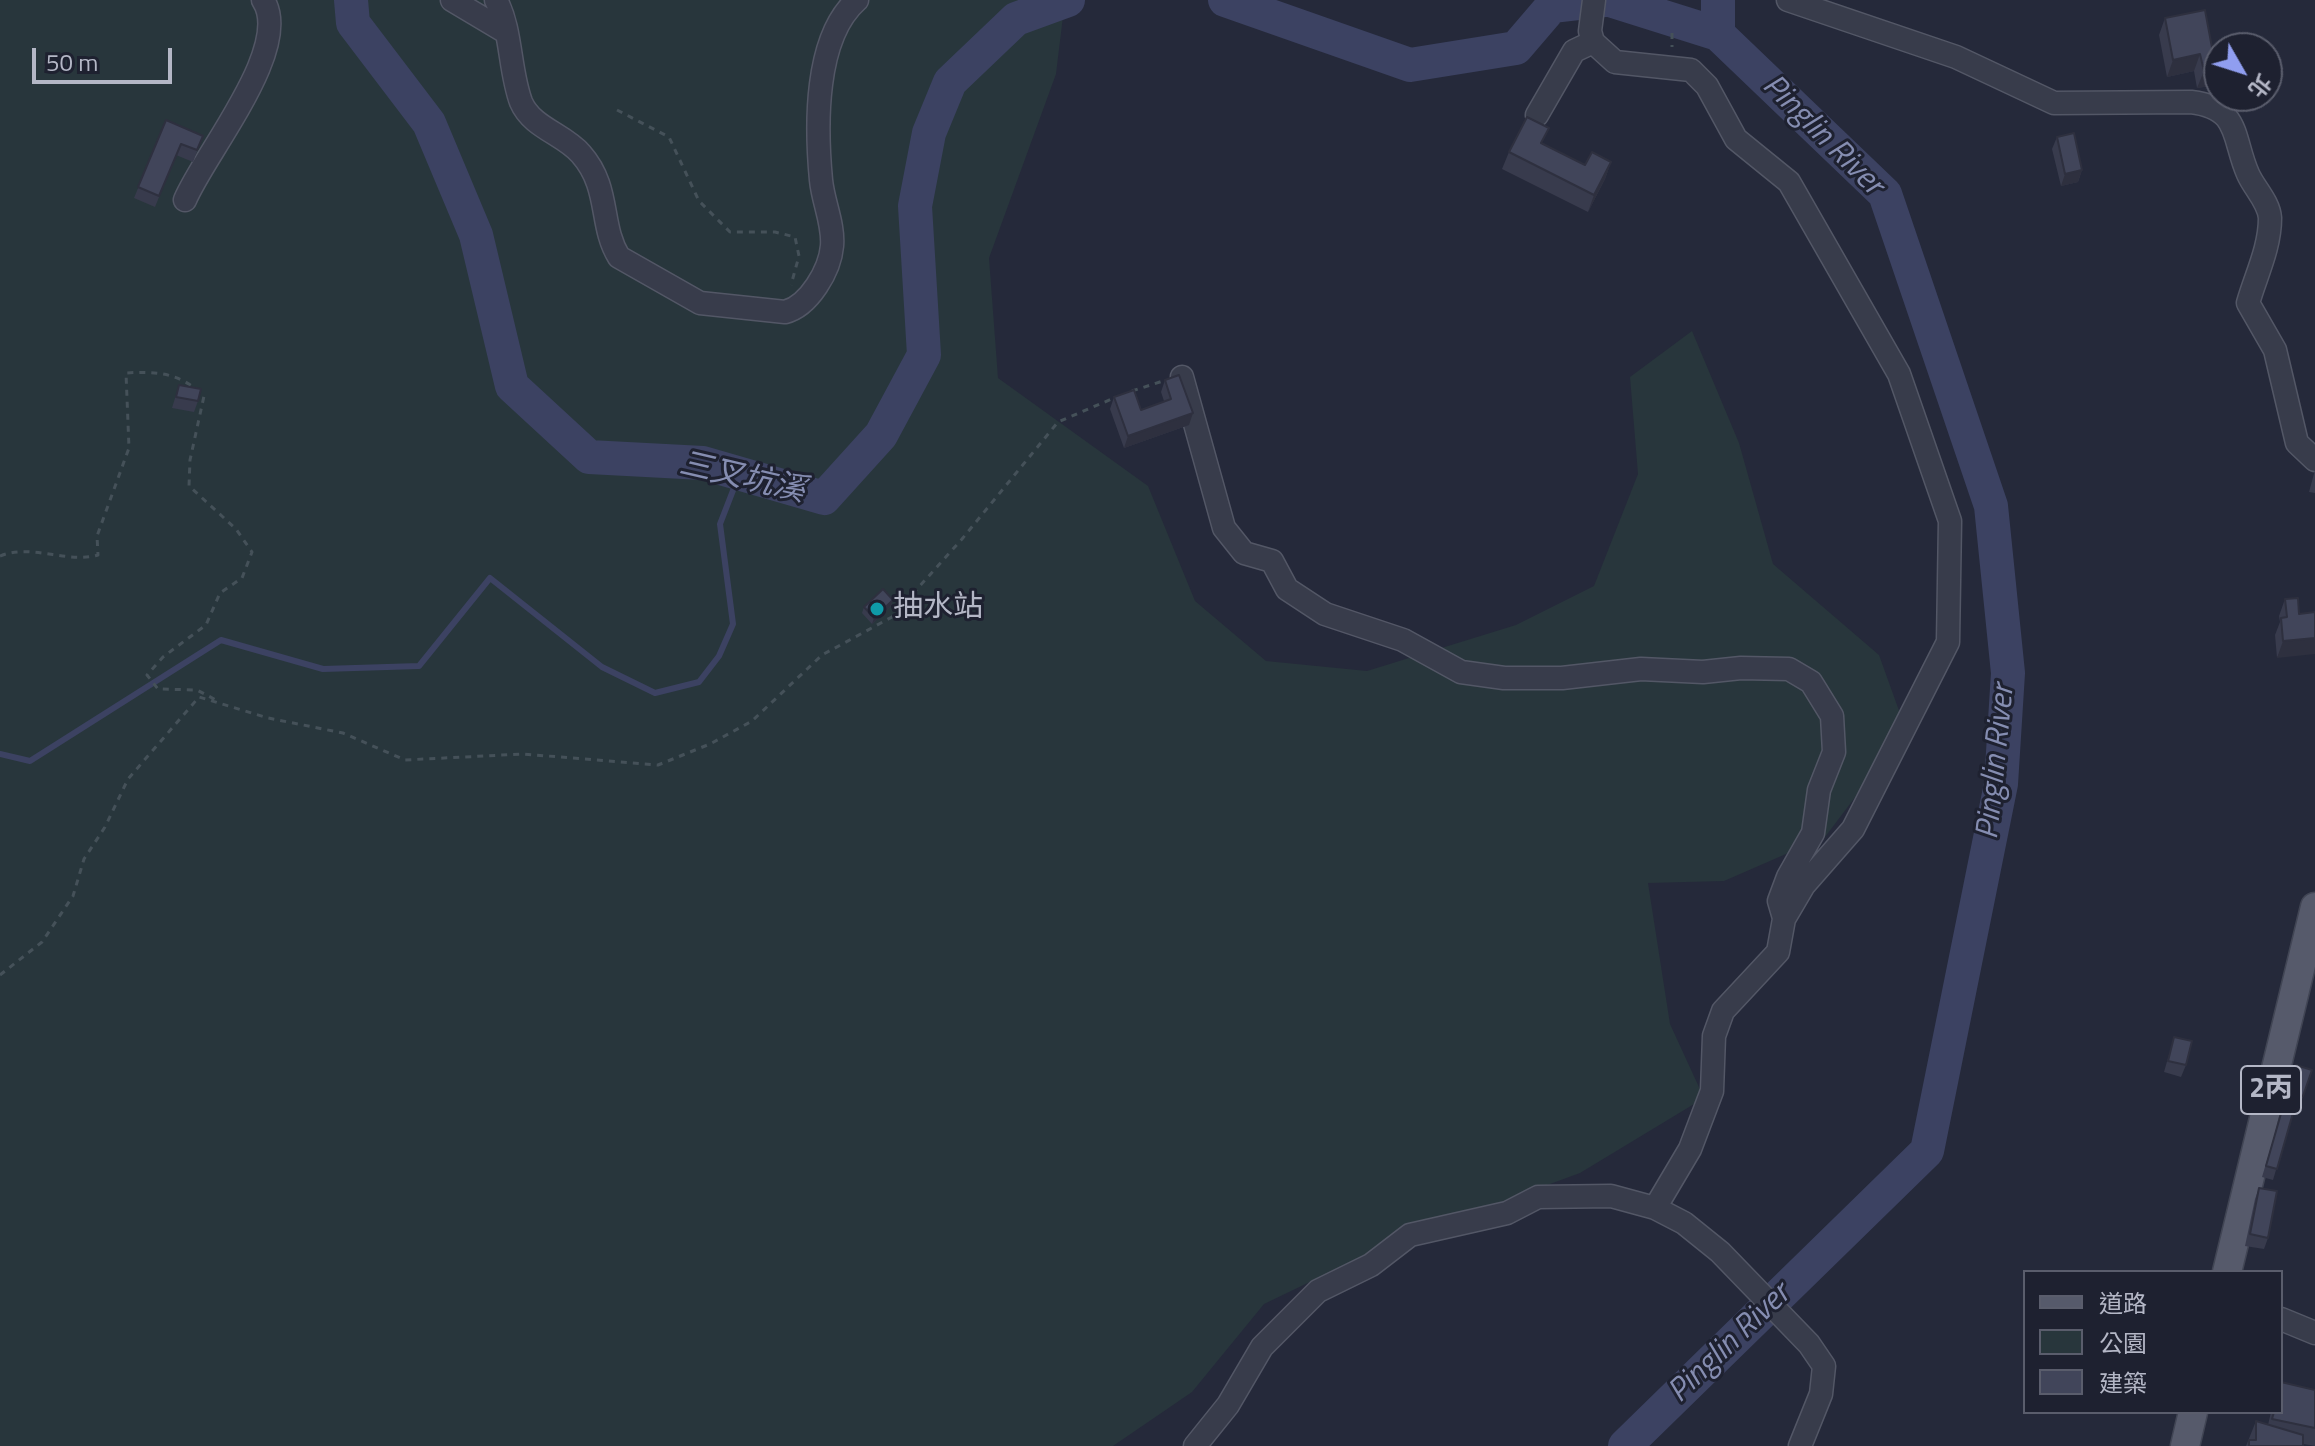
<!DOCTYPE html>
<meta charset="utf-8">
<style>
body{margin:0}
#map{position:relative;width:2315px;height:1446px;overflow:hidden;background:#25293a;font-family:"Titillium Web","Noto Sans TC",sans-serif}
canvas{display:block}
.legend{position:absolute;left:2023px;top:1270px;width:260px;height:144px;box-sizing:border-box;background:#1e2130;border:2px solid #5a5d6c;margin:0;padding:10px 14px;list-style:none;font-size:24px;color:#b4b7c6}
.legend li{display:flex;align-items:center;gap:16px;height:40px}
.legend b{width:40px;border:2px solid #5a5d6c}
.north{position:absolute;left:2203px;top:32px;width:80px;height:80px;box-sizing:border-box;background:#1e2130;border:2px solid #5a5d6c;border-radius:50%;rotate:129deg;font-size:22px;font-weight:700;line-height:32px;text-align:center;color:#b4b7c6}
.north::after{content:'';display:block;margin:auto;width:28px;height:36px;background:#909ef0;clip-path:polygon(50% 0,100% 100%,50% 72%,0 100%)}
.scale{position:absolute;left:32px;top:48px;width:140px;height:36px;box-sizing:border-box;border:4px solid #b4b7c6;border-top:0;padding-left:10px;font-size:24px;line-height:28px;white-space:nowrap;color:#b4b7c6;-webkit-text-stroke:6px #1e2130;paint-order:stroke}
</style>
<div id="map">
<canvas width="2315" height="1446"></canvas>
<ul class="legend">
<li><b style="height:10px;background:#565a6b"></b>道路</li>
<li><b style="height:22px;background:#28363c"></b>公園</li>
<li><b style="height:22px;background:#41455a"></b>建築</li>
</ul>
<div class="north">北</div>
<div class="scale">50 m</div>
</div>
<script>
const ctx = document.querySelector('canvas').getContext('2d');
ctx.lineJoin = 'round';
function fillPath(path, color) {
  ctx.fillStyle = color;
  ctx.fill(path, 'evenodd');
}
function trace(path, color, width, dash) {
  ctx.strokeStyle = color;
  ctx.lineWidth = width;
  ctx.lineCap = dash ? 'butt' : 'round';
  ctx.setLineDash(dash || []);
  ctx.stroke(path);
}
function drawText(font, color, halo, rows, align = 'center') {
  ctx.font = font + ' "Titillium Web","Noto Sans TC",sans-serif';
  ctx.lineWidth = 6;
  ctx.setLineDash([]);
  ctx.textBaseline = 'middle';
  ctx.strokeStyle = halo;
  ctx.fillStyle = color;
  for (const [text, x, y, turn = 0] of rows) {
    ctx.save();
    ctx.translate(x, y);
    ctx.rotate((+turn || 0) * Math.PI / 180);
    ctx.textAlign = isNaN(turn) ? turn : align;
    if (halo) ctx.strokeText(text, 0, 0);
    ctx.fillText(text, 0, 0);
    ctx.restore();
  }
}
fillPath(new Path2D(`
 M0 0H1065L1056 74 989 258 998 378 1148 486 1195 601 1266 661 1367 671 1516 625 1594 586 1638 474 1630 377 1692 331 1739 443 1773 564 1879 655 1906 730 1825 837 1724 881 1648 883 1670 1024 1704 1098 1580 1173 1397 1240 1264 1304 1192 1392 1113 1446H0Z`), '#28363c');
trace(new Path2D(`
 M0 754 30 761 221 640 323 669 419 666 490 578 602 667 655 693 699 682 719 656 733 624 720 524 739 475`), '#3c4262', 6);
trace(new Path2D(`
 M351 0 353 23 429 123 476 235 512 386 589 457 703 463 824 498 881 435 924 355 915 206 929 133 950 82 1016 19 1068 0
 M1225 0 1410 65 1516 48 1552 6 1604 0
 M1610 0 1718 34 1885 194 1991 506 2008 673 2001 784 1927 1151 1625 1446
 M1718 0V34`), '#3c4262', 34);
const minor = new Path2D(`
 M452 0 504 31
 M496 0C512 30 509 70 521 102 532 128 564 134 581 154 611 188 599 225 619 257L700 303 785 312C809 306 830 270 832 246 834 224 823 202 821 180 816 127 814 38 857 0
 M1594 0 1590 31 1593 42 1615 62 1691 70 1707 86 1736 139 1789 182 1899 374 1950 521 1948 642 1853 829 1804 885 1784 919 1778 952 1723 1011 1714 1036 1712 1091 1690 1149 1655 1208
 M1788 0 1956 57 2054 103 2191 102C2241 108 2232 138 2248 174 2254 188 2269 202 2270 218 2270 248 2256 275 2248 303L2275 350 2297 443 2315 460
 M1537 115 1574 51 1593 42
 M185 200C204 154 294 47 263 0
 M1182 377 1224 528 1244 553 1272 561 1287 589 1325 614 1403 640 1461 672 1504 678H1562L1641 669 1703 672 1741 668 1789 669 1811 682 1832 716 1834 752 1819 790 1813 833 1788 877 1779 901 1784 918
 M2281 1319 2315 1333
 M1195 1446 1228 1405 1262 1347 1318 1291 1371 1265 1410 1235 1507 1213 1538 1197 1611 1196 1655 1208 1684 1223 1720 1252 1809 1344 1824 1366 1821 1394 1800 1446`);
const major = new Path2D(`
 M2227 1272 2315 907
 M2185 1446 2193 1412`);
trace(minor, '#535766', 25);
trace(major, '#414554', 31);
trace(new Path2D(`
 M1672 33V47
 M617 110 669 137 699 201 730 232H775L795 237 799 256 791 285
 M1132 391 1163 381
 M0 556C33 543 65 564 98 555L97 536 129 448 126 373C158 371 180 373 204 396L190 460 189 486 236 529 252 552 242 578 220 593 206 625 163 657 147 675 158 689 197 690 216 700
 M0 975 42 942 73 896 84 859 105 827 128 779 199 697 268 718 343 733 405 760 523 754 658 765 710 744 752 721 822 655 892 617 962 539 1058 422 1114 398`), '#455159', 3, [6, 6]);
trace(minor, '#383c4b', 22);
trace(major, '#565a6b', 28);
fillPath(new Path2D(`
 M2165 18 2216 69 2210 86 2197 88 2194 71 2167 77 2159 35Z
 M166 120 203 136 193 162 176 155 155 207 134 198Z
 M2057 137 2082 170 2078 182 2061 186 2052 149Z
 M1543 144 1585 165 1611 162 1605 179 1588 212 1502 169 1509 152Z
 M1165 380 1189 425 1124 448 1110 409 1114 397 1141 410 1164 401 1161 392Z
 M179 385 198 401 194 412 172 408Z
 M2315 470V493L2309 492Z
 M2285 599 2299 614 2277 658 2275 635 2280 622 2279 616Z
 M893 600 891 606 872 624 862 613 864 607Z
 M2174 1037 2186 1065 2181 1077 2164 1072Z
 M2296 1065 2312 1070 2299 1108 2295 1106 2273 1180 2262 1177 2284 1103 2295 1106 2283 1102Z
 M2259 1188 2268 1238 2264 1249 2245 1246 2255 1199Z
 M2315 1390V1446L2303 1444V1446H2246L2256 1421 2268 1425 2271 1412H2281Z`), '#383b4d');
fillPath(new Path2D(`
 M2200 54 2194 71 2167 77 2173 60Z
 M2216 69 2210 86 2197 88 2204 71Z
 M1611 162 1605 179 1588 212 1594 195Z
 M2082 170 2078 182 2061 186 2065 174Z
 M1193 413 1189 425 1124 448 1128 436Z
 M893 600 891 606 872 624 874 618Z
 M2315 638V654L2277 658 2283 641Z`), '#2e303f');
const building = new Path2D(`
 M2205 10 2216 69 2204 71 2200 54 2173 60 2165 18Z
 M1527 117 1549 128 1541 143 1585 165 1592 152 1611 162 1594 195 1509 152Z
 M166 120 203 136 197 150 181 144 159 196 138 187Z
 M2074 133 2082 170 2065 174 2057 137Z
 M1179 375 1193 413 1128 436 1114 397 1134 390 1141 410 1171 399 1165 380Z
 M179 385 201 389 198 401 176 397Z
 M883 589 893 600 874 618 864 607Z
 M2298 598 2299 614 2315 612V638L2283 641 2281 618 2287 617 2285 599Z
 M2174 1037 2192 1041 2186 1065 2168 1061Z
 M2296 1065 2312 1070 2303 1096 2287 1091Z
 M2284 1103 2295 1106 2277 1169 2266 1166Z
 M2259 1188 2277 1191 2268 1238 2250 1234Z
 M2281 1382 2315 1390V1428L2272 1419 2274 1412H2281Z
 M2256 1421 2303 1435V1446H2249V1440H2256Z`);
fillPath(building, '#41455a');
trace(building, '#2e303f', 2);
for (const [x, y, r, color] of [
 [877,609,8,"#0f9aa8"]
]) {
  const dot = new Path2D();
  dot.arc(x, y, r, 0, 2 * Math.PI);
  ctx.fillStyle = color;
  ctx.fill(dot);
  trace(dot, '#1e2130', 3);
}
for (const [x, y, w] of [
 [2271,1090,60]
]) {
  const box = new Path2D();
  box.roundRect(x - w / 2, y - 24, w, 48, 6);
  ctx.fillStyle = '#1e2130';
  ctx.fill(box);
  trace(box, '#b4b7c6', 2);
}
drawText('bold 28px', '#b4b7c6', null, [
 ["2丙",2271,1090]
]);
drawText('30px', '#b4b7c6', '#1e2130', [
 ["抽水站",893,609]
], 'left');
drawText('italic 32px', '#858db1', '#1e2130', [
 ["Pinglin River",1822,136,45],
 ["三叉坑溪",742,479,13],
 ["Pinglin River",1997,762,-84],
 ["Pinglin River",1730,1344,-44]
]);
</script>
